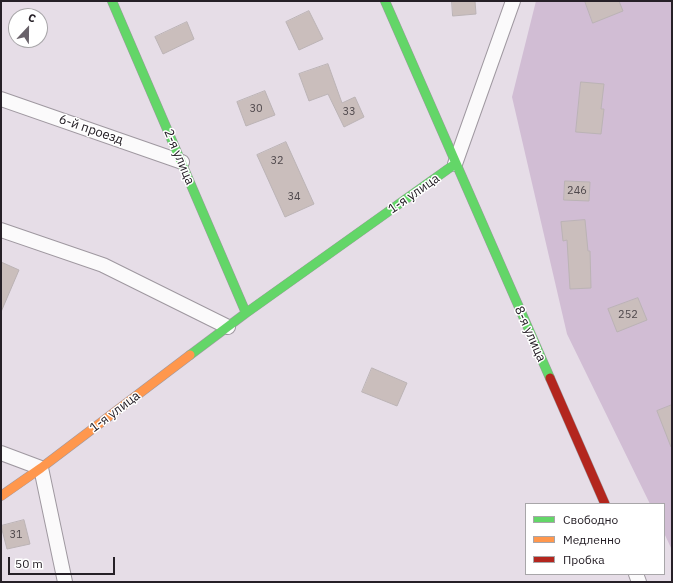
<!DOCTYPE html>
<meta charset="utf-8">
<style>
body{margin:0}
#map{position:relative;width:673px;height:583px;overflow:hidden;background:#e6dde7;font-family:"IBM Plex Sans",sans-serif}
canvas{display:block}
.frame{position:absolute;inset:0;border:2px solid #262027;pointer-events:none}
.legend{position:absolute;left:525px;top:503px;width:140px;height:72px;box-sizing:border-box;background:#fff;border:1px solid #a8a6a9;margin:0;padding:5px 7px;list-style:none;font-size:12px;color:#262027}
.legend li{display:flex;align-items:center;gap:8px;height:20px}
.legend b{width:20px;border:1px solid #a8a6a9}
.north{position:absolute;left:8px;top:8px;width:40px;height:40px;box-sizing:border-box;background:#fff;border:1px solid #a8a6a9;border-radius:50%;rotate:22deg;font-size:11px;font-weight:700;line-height:16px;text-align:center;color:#262027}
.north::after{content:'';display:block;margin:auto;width:14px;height:18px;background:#69626a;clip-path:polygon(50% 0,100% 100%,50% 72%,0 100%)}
.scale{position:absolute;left:8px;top:557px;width:107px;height:18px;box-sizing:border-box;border:2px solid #262027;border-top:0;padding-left:5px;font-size:12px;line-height:14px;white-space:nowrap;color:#262027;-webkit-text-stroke:3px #fff;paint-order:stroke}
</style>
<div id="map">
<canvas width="673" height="583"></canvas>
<div class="frame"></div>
<ul class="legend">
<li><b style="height:5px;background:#63d668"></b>Свободно</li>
<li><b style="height:5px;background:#ff974d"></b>Медленно</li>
<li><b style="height:5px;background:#b3261e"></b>Пробка</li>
</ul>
<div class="north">С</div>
<div class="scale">50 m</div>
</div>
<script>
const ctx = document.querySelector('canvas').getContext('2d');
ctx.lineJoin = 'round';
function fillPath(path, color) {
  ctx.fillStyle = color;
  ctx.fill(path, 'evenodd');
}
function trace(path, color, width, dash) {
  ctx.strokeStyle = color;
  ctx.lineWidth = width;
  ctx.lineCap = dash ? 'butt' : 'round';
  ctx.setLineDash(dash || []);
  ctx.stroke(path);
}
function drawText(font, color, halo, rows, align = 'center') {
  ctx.font = font + ' "IBM Plex Sans",sans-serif';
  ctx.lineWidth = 3;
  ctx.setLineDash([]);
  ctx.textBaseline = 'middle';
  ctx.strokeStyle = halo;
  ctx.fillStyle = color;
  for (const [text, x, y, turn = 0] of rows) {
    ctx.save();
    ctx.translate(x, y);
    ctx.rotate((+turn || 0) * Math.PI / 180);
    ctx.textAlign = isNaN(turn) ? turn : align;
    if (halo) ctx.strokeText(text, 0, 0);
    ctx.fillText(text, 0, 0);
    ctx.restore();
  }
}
fillPath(new Path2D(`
 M536 1H672V550L664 533V504H650L567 334 512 97Z`), '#d1bdd4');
const building = new Path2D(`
 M452 1H475L476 14 453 16Z
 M585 1H619L623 11 593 23Z
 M309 11 323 39 299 50 286 22Z
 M187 22 194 39 163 54 155 37Z
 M328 64 342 103 355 97 364 117 344 127 328 94 309 101 299 74Z
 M581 82 604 84 601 109H604L601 134 576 132Z
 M265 91 275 115 246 126 237 102Z
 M286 142 314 204 285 217 257 155Z
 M565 181 590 182 589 201 564 200Z
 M585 220 588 251H590L591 288 570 289 567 240 563 241 561 222Z
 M1 262 19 270 1 312Z
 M638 298 647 320 617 332 608 309Z
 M372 368 407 383 397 406 362 392Z
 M672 405V447H671L657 411Z
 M24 520 30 544 7 549 1 526Z`);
fillPath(building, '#cabebc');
trace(building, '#bbb3b5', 1);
const street = new Path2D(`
 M1 99 182 162
 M455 164 513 1
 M1 230 103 265 228 327
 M1 453 41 468 65 582
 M636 574 639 582`);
const fast = new Path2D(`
 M112 1 246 313
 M385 1 550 378
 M190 355 246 313 455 164`);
const slow = new Path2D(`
 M1 496 41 468 190 355`);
const jam = new Path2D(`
 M550 378 605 504`);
trace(street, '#9f98a0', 16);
trace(fast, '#9f98a0', 10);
trace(slow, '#9f98a0', 10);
trace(jam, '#9f98a0', 10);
trace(street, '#fbfafb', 14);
trace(fast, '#63d668', 9);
trace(slow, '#ff974d', 9);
trace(jam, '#b3261e', 9);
drawText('11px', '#4f484c', null, [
 ["30",256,109],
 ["33",349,112],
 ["32",277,161],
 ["246",577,191],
 ["34",294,197],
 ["252",628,315],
 ["31",16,535]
]);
drawText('13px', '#262027', '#fff', [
 ["6-й проезд",91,130,19],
 ["2-я улица",179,157,67],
 ["1-я улица",414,194,-35],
 ["8-я улица",530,334,66],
 ["1-я улица",115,412,-37]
]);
</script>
